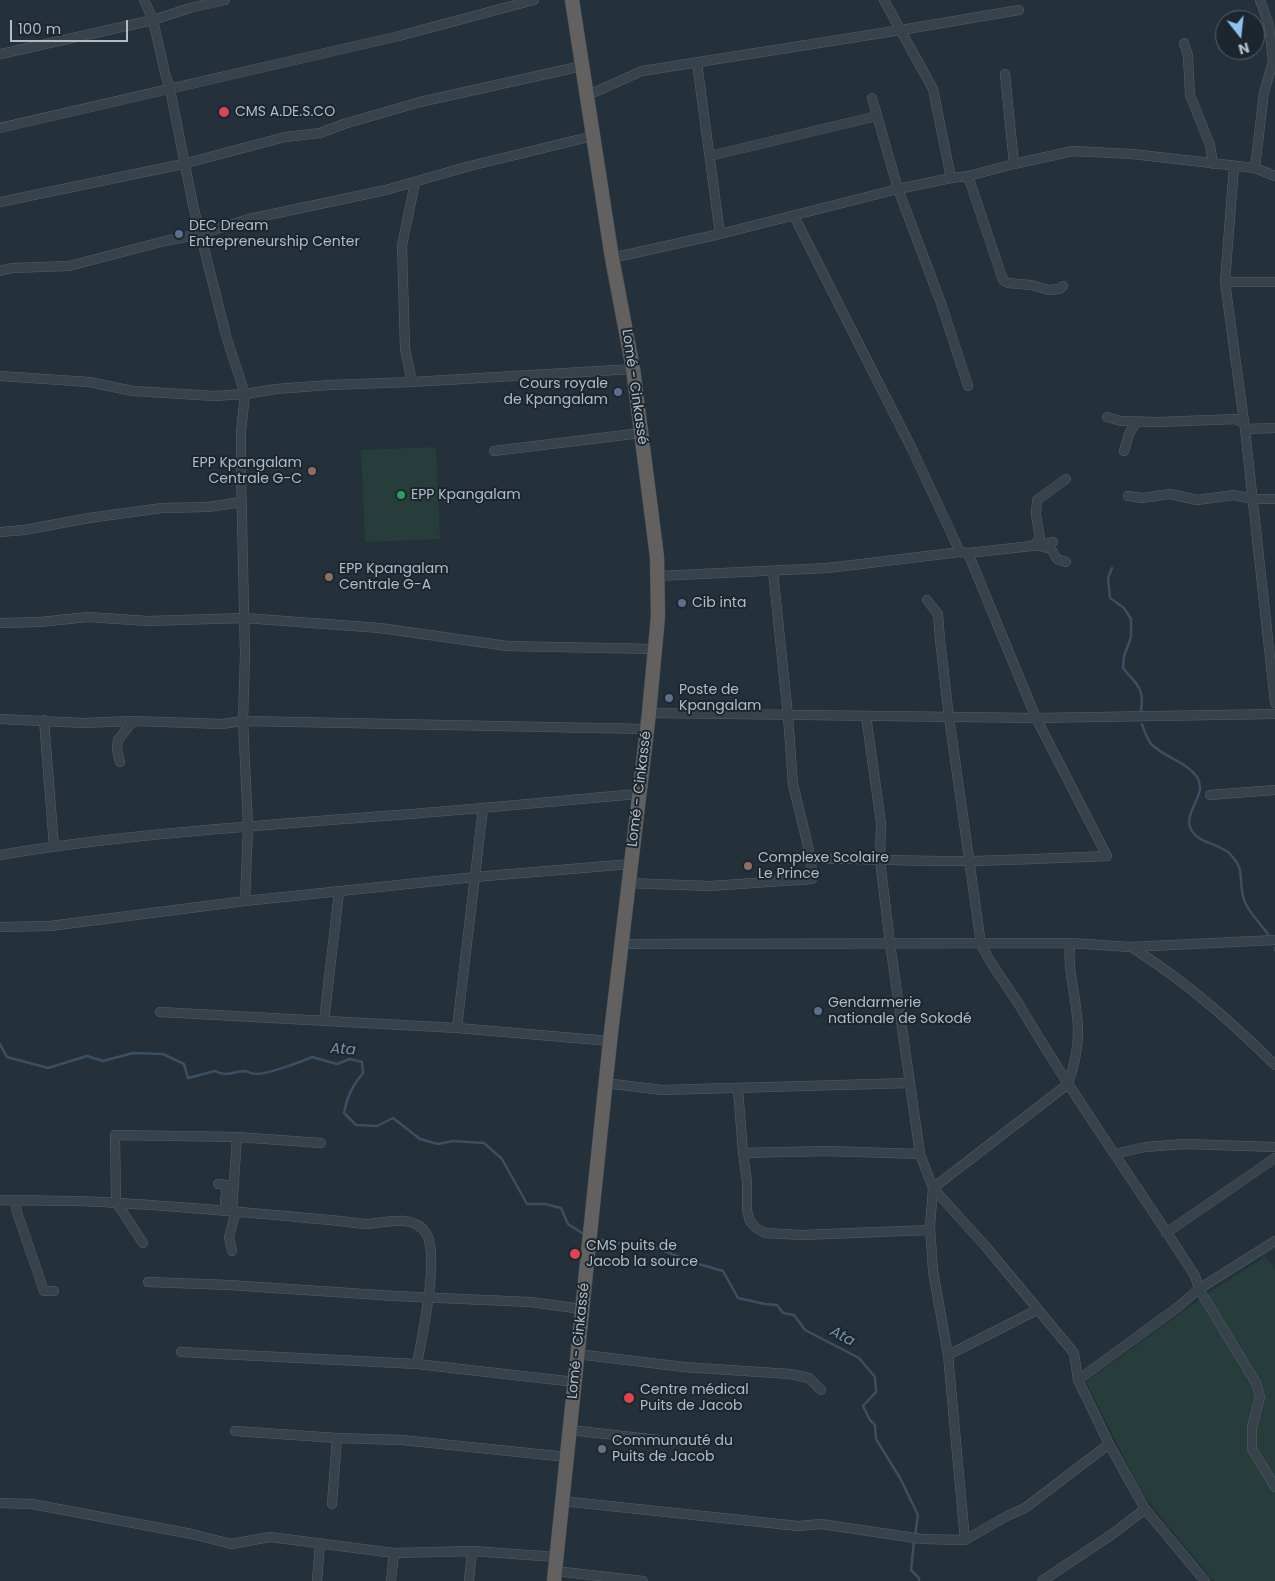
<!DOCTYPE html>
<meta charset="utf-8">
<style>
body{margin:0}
#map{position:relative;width:1275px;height:1581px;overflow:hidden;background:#24303a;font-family:Poppins,sans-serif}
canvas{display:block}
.north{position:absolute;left:1215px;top:10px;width:50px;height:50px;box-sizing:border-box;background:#1c262f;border:1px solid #58626b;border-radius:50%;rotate:164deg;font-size:14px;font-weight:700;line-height:20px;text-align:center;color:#b2bcc6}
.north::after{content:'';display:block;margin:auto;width:18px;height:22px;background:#8cc1f1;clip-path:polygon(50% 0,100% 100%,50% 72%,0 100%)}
.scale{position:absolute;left:10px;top:20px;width:118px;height:22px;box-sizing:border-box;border:2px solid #b2bcc6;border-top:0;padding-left:6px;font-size:15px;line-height:18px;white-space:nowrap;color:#b2bcc6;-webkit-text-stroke:4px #1c262f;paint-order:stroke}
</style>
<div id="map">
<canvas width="1275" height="1581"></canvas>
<div class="north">N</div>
<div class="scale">100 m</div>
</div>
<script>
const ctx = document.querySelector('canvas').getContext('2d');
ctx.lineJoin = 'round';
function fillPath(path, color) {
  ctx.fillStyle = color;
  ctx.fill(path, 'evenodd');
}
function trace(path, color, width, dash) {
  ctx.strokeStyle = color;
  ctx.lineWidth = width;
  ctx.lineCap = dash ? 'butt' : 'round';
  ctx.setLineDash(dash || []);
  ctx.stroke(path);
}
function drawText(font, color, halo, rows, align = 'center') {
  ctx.font = font + ' Poppins,sans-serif';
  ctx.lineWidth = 4;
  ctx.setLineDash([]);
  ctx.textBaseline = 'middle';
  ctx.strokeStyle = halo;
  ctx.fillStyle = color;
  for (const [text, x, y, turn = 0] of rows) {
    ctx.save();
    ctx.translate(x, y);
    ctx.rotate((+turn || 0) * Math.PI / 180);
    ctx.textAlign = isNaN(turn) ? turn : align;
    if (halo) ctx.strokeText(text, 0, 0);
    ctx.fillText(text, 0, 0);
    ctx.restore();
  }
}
fillPath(new Path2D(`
 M436 447 440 539 365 542 361 450Z
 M1266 1256 1275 1270V1581H1214L1154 1509 1136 1481 1086 1382 1204 1296Z`), '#273d3b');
trace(new Path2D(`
 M1112 568 1108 578 1110 598 1124 608 1131 619V637L1124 656 1123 668C1136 684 1145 688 1141 710
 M1142 724C1144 730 1147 739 1151 744 1165 758 1186 761 1197 777 1208 794 1185 809 1190 827 1195 843 1219 843 1230 854 1246 871 1238 877 1243 896 1246 910 1260 923 1268 934
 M1275 948V950
 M0 1044 7 1057 48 1068 87 1056 103 1061 133 1053 163 1054 184 1064 188 1078 215 1071C228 1078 232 1071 245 1071 249 1072 252 1074 256 1074 268 1074 301 1062 312 1057L337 1064 350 1059 362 1062 363 1073C352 1086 347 1097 344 1113L356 1125 377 1126 393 1118 420 1139 438 1144 453 1141 484 1143 502 1159 527 1204H545L561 1208 568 1224 582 1233
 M597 1239 616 1243 654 1247 695 1263 723 1271 738 1298 765 1304 777 1305 783 1313 794 1315 805 1330 859 1358 875 1377 876 1392 863 1406 870 1420 875 1425 876 1439 900 1478 918 1515 915 1536
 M914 1541 911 1570 919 1578V1581`), '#3a5062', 2.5);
const minor = new Path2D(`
 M144 0 153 20 165 73 170 89 193 205 227 339 245 394 241 432V473L245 655 243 721 248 826 245 901
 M884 0 933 89 951 178
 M1184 43 1188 56 1190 95 1210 145 1213 164
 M0 54 153 20 190 8 225 0
 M697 63 720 234
 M1005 74 1014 164
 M586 96 642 71 901 30 1019 10
 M872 98 898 189 941 303 968 386
 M0 128 399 36 534 0
 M710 156 877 116
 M1234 166 1225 282 1245 429 1275 703
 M1255 168 1264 92 1273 62 1269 25 1260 0
 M968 176 1003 280 1008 283 1031 285 1049 290 1060 289 1063 286
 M0 202 183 164 285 137 320 133 344 124 420 102 582 66
 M794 216 913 451 960 552
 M612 258 720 234 898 189 951 178 968 176 1014 164 1073 151 1132 154 1255 168 1275 176
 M0 271 12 268 69 266 165 241 200 234 249 219 386 190 466 167 593 136
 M1225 282H1275
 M0 376 89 382 133 391 214 396 245 394 276 389 330 385 412 382 633 369
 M412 382 405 349 402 245 415 183
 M1107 417 1121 421 1159 422 1236 419 1245 424
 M1245 429 1275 428
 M494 451 641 433
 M1124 451 1129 434 1136 422
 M1128 496 1142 498 1170 494 1197 500 1234 495 1253 499H1275
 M0 532 24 530 89 518 162 508 208 507 242 502
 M1033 546 1040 538 1036 515 1037 500 1066 479
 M1039 546 1051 549 1057 559 1066 562
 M658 576 828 568 960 552 968 553 1041 545 1053 542
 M927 600 938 614 940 640 949 717 981 944C992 968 1008 986 1021 1008 1075 1100 1138 1186 1195 1276L1199 1289 1178 1307 1078 1380
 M0 623 40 622 88 617 148 621 244 618 380 628 507 646 655 649
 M649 713 1036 718 1275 714
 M866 716 881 823 880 860 890 943 920 1154 933 1188 987 1248 1074 1353 1078 1380 1109 1444 1145 1509 1205 1581
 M0 719 83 723 133 721 222 724 243 721 647 729
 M44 720 54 846
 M120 762 117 750 118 740 133 721
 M1210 795 1275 790
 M0 855C126 834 255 826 383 816 469 810 554 801 639 794
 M811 859C864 858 917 862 970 861 1016 860 1062 858 1107 856L1036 718 968 553
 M628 883 710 886 812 879 811 859 793 784 788 716 773 571
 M0 927 50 926 245 901 475 877 631 864
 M621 944 1070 943 1130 947 1275 940
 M1131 947C1184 980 1231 1021 1275 1065
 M160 1012 457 1028 610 1041
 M324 1021 339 892
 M457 1028 483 808
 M605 1083 662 1090 910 1083
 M738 1089 743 1153 747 1182V1211L750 1221 756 1228 765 1233 802 1235 930 1230
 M743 1153 826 1151 920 1154
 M1115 1154 1145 1147 1185 1144 1275 1147
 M218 1184 227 1185 225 1202 232 1204
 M0 1200C39 1201 78 1200 117 1203 192 1207 266 1214 340 1221 349 1222 358 1224 366 1224 387 1223 412 1213 426 1233 440 1255 422 1337 417 1364
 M15 1200 17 1212 44 1291H54
 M232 1211 237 1137
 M1166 1233 1275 1158
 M1275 1241 1199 1289 1256 1383 1260 1397 1252 1427V1449L1275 1487
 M143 1243 116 1202 115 1135 237 1137 321 1143
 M232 1251 229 1237 236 1211
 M148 1282 229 1285 395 1296 530 1302 582 1309
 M181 1352 417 1364 575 1382
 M577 1354 684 1367 790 1374 809 1378 821 1390
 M948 1355 1037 1310
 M570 1430 677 1442
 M235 1431 337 1438 402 1440 567 1457
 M562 1501 798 1526 821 1524 922 1539 965 1540 1007 1516 1025 1508 1109 1444
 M0 1503 32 1504 192 1534 231 1544 270 1537 394 1553 472 1551 556 1557
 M332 1504 337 1438
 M965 1540 948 1355 933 1271 930 1226 933 1188 1068 1084C1074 1067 1078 1050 1078 1031 1078 1002 1067 973 1070 943
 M555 1571 643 1581
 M317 1581 320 1543
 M391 1581 394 1553
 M469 1581 472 1551
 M1042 1581 1114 1533 1145 1509`);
const trunk = new Path2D(`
 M554 1581 610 1041 649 713 658 616 657 557 633 369 612 258 572 0`);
trace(minor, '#555f68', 10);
trace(trunk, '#424c55', 15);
trace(minor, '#37424a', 9);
trace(trunk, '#626160', 14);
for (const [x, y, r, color] of [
 [224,112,6,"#e0444e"],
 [179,234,5,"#5c6f8a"],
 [618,392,5,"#5c6f8a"],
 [312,471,5,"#8d6e63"],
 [401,495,5,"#2e9e5b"],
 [329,577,5,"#8d6e63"],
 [682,603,5,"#5c6f8a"],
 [669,698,5,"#5c6f8a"],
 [748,866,5,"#8d6e63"],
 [818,1011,5,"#5c6f8a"],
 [575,1254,6,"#e0444e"],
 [629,1398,6,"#e0444e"],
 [602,1449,5,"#6b7280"]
]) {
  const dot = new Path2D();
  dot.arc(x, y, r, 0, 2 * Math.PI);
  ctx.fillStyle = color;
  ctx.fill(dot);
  trace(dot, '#1c262f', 2);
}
drawText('14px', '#b2bcc6', '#1c262f', [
 ["CMS A.DE.S.CO",235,112],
 ["DEC Dream",189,226],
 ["Entrepreneurship Center",189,242],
 ["Cours royale",608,384,"right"],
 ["de Kpangalam",608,400,"right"],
 ["EPP Kpangalam",302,463,"right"],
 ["Centrale G-C",302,479,"right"],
 ["EPP Kpangalam",411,495],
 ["EPP Kpangalam",339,569],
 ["Centrale G-A",339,585],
 ["Cib inta",692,603],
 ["Poste de",679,690],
 ["Kpangalam",679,706],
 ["Complexe Scolaire",758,858],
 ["Le Prince",758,874],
 ["Gendarmerie",828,1003],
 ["nationale de Sokodé",828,1019],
 ["CMS puits de",586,1246],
 ["Jacob la source",586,1262],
 ["Centre médical",640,1390],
 ["Puits de Jacob",640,1406],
 ["Communauté du",612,1441],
 ["Puits de Jacob",612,1457]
], 'left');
drawText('14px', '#b2bcc6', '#1c262f', [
 ["Lomé - Cinkassé",634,387,82],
 ["Lomé - Cinkassé",640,789,-83],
 ["Lomé - Cinkassé",579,1341,-84]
]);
drawText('italic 15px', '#7591a8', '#1c262f', [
 ["Ata",343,1050,3],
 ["Ata",842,1337,28]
]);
</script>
